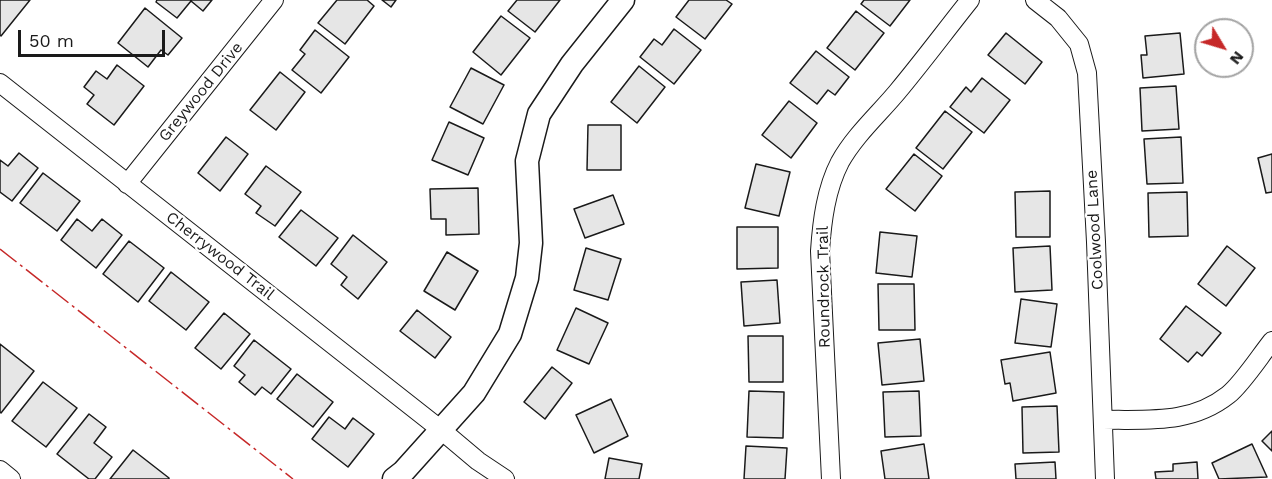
<!DOCTYPE html>
<style>
body{margin:0}
#map{position:relative;width:1272px;height:479px;overflow:hidden;background:#fff;font-family:"Work Sans",sans-serif}
canvas{display:block}
.north{position:absolute;left:1194px;top:18px;width:60px;height:60px;box-sizing:border-box;background:#fff;border:2px solid #a3a3a3;border-radius:50%;rotate:128deg;font-size:16px;font-weight:700;line-height:24px;text-align:center;color:#1a1a1a}
.north::after{content:'';display:block;margin:auto;width:21px;height:27px;background:#c62828;clip-path:polygon(50% 0,100% 100%,50% 72%,0 100%)}
.scale{position:absolute;left:18px;top:30px;width:147px;height:27px;box-sizing:border-box;border:3px solid #1a1a1a;border-top:0;padding-left:8px;font-size:18px;line-height:21px;white-space:nowrap;color:#1a1a1a;-webkit-text-stroke:4px #fff;paint-order:stroke}
</style>
<div id="map">
<canvas width="1272" height="479"></canvas>
<div class="north">N</div>
<div class="scale">50 m</div>
</div>
<script>
const ctx = document.querySelector('canvas').getContext('2d');
ctx.lineJoin = 'round';
function fillPath(path, color) {
  ctx.fillStyle = color;
  ctx.fill(path, 'evenodd');
}
function trace(path, color, width, dash) {
  ctx.strokeStyle = color;
  ctx.lineWidth = width;
  ctx.lineCap = dash ? 'butt' : 'round';
  ctx.setLineDash(dash || []);
  ctx.stroke(path);
}
function drawText(font, color, halo, rows, align = 'center') {
  ctx.font = font + ' "Work Sans",sans-serif';
  ctx.lineWidth = 4.5;
  ctx.setLineDash([]);
  ctx.textBaseline = 'middle';
  ctx.strokeStyle = halo;
  ctx.fillStyle = color;
  for (const [text, x, y, turn = 0] of rows) {
    ctx.save();
    ctx.translate(x, y);
    ctx.rotate((+turn || 0) * Math.PI / 180);
    ctx.textAlign = isNaN(turn) ? turn : align;
    if (halo) ctx.strokeText(text, 0, 0);
    ctx.fillText(text, 0, 0);
    ctx.restore();
  }
}
const building = new Path2D(`
 M0 0H30L1 36 0 35Z
 M157 0H212L203 11 191 1 177 18 156 2Z
 M337 0H367L374 6 345 44 318 23Z
 M382 0H396L391 7Z
 M517 0H560L535 32 508 11Z
 M689 0H726L732 4 705 39 676 17Z
 M864 0H910L890 26 861 4Z
 M145 8 182 38 168 55 161 50 148 67 118 43Z
 M856 11 884 33 855 70 827 48Z
 M501 16 530 38 501 75 473 52Z
 M674 29 701 50 674 84 640 57 654 39 662 45Z
 M315 30 349 57 321 93 292 70 305 54 300 50Z
 M1006 33 1042 62 1025 84 988 55Z
 M1180 33 1184 74 1143 78 1141 55H1147L1145 36Z
 M816 51 849 77 835 95 828 90 817 104 790 83Z
 M117 65 144 86 114 125 87 104 94 95 84 87 96 71 107 79Z
 M639 66 665 87 637 123 611 102Z
 M471 68 504 85 483 124 450 107Z
 M280 72 305 92 276 130 250 110Z
 M982 78 1010 100 984 133 950 107 966 87 971 92Z
 M1176 86 1179 129 1142 131 1140 88Z
 M789 101 817 123 791 158 762 135Z
 M945 111 972 132 943 169 916 148Z
 M449 122 484 138 468 175 432 160Z
 M588 125H621V170H587Z
 M226 137 248 154 220 191 198 173Z
 M1181 137 1183 183 1147 184 1144 139Z
 M19 153 38 168 12 201 0 192V160L8 166Z
 M914 154 942 176 915 211 886 189Z
 M1272 154V192L1266 193 1258 158Z
 M756 164 790 172 779 216 745 208Z
 M266 166 301 192 275 226 256 213 261 206 245 194Z
 M43 173 80 201 57 231 20 203Z
 M478 188 479 234 446 235V219H431L430 189Z
 M1050 191V237H1016L1015 192Z
 M1187 192 1188 236 1149 237 1148 193Z
 M613 195 624 224 585 238 574 209Z
 M301 210 338 238 316 266 279 237Z
 M77 219 92 231 102 219 122 235 96 268 61 240Z
 M737 227H778V268L737 269Z
 M880 232 917 236 912 277 876 273Z
 M353 235 387 262 358 299 341 285 347 277 331 264Z
 M129 241 164 268 138 302 103 274Z
 M1050 246 1052 290 1015 292 1013 248Z
 M1227 246 1255 268 1226 306 1198 284Z
 M586 248 621 259 608 300 574 290Z
 M447 252 478 271 455 310 424 291Z
 M171 272 209 302 186 330 149 301Z
 M777 280 780 323 744 326 741 282Z
 M878 284H914L915 330H879Z
 M1021 299 1057 304 1051 347 1015 343Z
 M1186 306 1221 333 1202 356 1197 352 1188 362 1160 339Z
 M576 308 608 323 589 364 557 350Z
 M417 310 451 337 435 358 400 331Z
 M224 313 250 334 221 369 195 348Z
 M748 336H783V382H749Z
 M920 339 924 381 882 385 878 343Z
 M254 340 291 369 271 394 262 387 255 395 239 382 245 375 234 366Z
 M0 344 34 371 1 413 0 412Z
 M1050 352 1056 393 1013 401 1010 383 1005 384 1001 360Z
 M552 367 572 383 545 419 524 402Z
 M297 374 333 402 313 427 277 399Z
 M43 382 77 408 46 447 12 421Z
 M749 391 784 392 783 438 747 437Z
 M919 391 921 436 885 437 883 392Z
 M611 399 628 436 594 453 576 415Z
 M1057 406 1059 452 1023 453 1022 407Z
 M89 414 106 427 94 443 112 457 95 479H89L57 454Z
 M329 417 345 429 353 418 374 434 348 467 312 439Z
 M1272 431V451L1262 441Z
 M924 444 929 479H885L881 451Z
 M1252 444 1267 477 1219 479 1212 463Z
 M746 446 787 448 785 479H744Z
 M133 450 169 478V479H110Z
 M609 458 642 464 639 479H605Z
 M1055 462 1056 479H1016L1015 464Z
 M1197 462 1198 479H1156L1155 472 1173 471V464Z`);
fillPath(building, '#e6e6e6');
trace(building, '#1a1a1a', 1.5);
const minor = new Path2D(`
 M1035 0 1058 18 1079 44 1087 73 1096 242 1105 479
 M0 83 440 429 478 461 505 479
 M127 184 274 0
 M1103 420C1147 419 1190 425 1228 395 1242 384 1260 356 1272 341
 M0 470 11 479
 M831 479 820 251C822 221 826 189 840 162 855 135 879 114 898 91 923 61 946 30 970 0`);
const tertiary = new Path2D(`
 M394 479 403 472 474 393 510 334 527 278 531 243 527 161 539 114 572 64 623 0`);
trace(minor, '#1a1a1a', 20);
trace(tertiary, '#1a1a1a', 25);
trace(minor, '#fff', 18);
trace(tertiary, '#fff', 22);
trace(new Path2D(`
 M0 249 293 479`), '#c62828', 1.5, [21, 4.5, 3, 4.5]);
drawText('16px', '#1a1a1a', '#fff', [
 ["Greywood Drive",201,92,-51],
 ["Coolwood Lane",1095,230,-93],
 ["Cherrywood Trail",220,256,38],
 ["Roundrock Trail",824,287,-91]
]);
</script>
